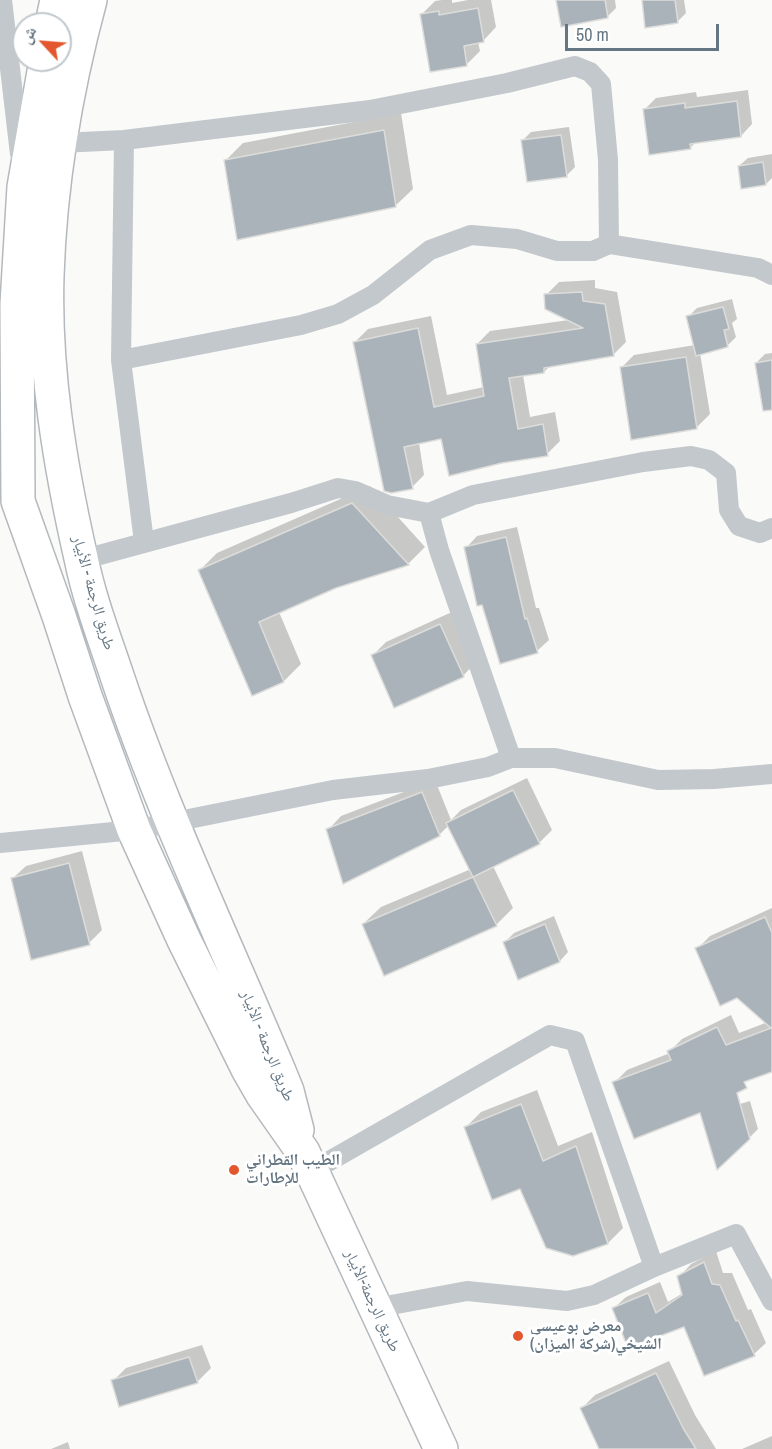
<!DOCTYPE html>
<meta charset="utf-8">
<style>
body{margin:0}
#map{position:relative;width:772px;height:1449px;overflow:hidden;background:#fafaf8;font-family:"Archivo Narrow","Noto Naskh Arabic",sans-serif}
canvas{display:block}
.north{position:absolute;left:12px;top:12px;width:60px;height:60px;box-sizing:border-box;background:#fff;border:2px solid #c1c8cd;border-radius:50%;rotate:296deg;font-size:16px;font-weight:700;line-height:24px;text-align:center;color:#657683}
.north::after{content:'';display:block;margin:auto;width:21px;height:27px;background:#e4572e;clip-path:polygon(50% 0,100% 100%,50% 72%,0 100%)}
.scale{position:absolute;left:565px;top:24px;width:154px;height:27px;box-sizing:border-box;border:3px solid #657683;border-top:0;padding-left:8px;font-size:18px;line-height:21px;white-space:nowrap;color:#657683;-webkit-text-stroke:4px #fff;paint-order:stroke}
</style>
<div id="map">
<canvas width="772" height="1449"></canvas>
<div class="north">ش</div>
<div class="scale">50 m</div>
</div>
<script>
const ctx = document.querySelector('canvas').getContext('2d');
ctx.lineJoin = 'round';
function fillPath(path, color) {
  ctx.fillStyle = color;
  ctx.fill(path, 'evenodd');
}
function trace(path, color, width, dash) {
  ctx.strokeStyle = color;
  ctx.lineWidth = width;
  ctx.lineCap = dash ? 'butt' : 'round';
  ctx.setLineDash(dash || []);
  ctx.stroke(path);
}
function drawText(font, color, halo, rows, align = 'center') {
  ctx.font = font + ' "Archivo Narrow","Noto Naskh Arabic",sans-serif';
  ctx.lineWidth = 6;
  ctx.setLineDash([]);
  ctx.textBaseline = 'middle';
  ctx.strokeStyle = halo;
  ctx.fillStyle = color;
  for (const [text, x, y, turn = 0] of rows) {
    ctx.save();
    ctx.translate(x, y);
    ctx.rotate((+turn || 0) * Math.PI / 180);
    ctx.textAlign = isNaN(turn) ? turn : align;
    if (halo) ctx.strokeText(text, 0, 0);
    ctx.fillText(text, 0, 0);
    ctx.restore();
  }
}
fillPath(new Path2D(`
 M442 0H452V3L468 0H491L496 27 483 41 478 42 480 51 467 64 421 15 435 1Z
 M558 0H615L616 8 608 16Z
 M643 0H684L686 13 677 22Z
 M748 90 752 124 741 136 696 142 690 148 645 109 656 98 696 92 697 97Z
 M401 113 413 189 395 206 226 160 243 143Z
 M569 127 575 167 566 176 522 141 531 132Z
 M772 154V178L766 184 739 166 748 158Z
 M595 280V288L617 292 626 342 613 355 550 366 544 372 523 375 530 417 555 412 560 441 547 454 501 462 443 437 419 443 424 475 411 488 355 342 368 329 431 316 447 395 484 387 477 344 490 331 569 320 546 295 559 282Z
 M732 299 737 319 732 323 736 337 727 346 700 353 710 414 696 428 621 368 634 355 695 345 688 317 697 308Z
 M772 353V397L756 363 765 354Z
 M370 486 425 547 408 564 336 586 279 612 301 664 284 681 253 694 200 570 217 553Z
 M517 527 536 608H539L549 640 537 651 466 548 477 536Z
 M454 611 476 662 463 676 373 655 386 642Z
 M527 778 552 830 539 843 493 866 513 908 496 925 363 924 381 907 471 869 449 825 439 835 328 830 341 816 435 780 451 820 461 810Z
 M82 851 102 930 89 943 12 879 26 866Z
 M772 908V1070L614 1083 627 1070 670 1053 669 1052 682 1039 731 1015 739 1033 768 1022 697 949 710 936Z
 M554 916 568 952 560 961 519 978 505 942 514 933Z
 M537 1090 558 1146 592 1132 623 1228 608 1243 520 1187 466 1127 481 1112Z
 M750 1101 758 1129 749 1138 713 1112Z
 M716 1251 723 1273H732L748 1310 751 1309 766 1343 754 1354 685 1325 614 1308 626 1297 660 1282 668 1302 683 1293 679 1277 691 1264Z
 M202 1345 211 1368 197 1382 113 1381 126 1368Z
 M669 1361 695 1415 716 1449H600L582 1408 595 1395Z
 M772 1436V1449H742Z
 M68 1442 70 1449H51Z`), '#0003');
const building = new Path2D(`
 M556 0H605L608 18 561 27Z
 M642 0H675L678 23 645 28Z
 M478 8 484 42 464 46 467 66 430 72 420 14 439 11V15Z
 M737 101 741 137 690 144 691 149 649 155 643 109 685 103V108Z
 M384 130 396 207 237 240 224 160Z
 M561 135 567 177 527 182 521 140Z
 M763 162 766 185 741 189 738 166Z
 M582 292 583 301 605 304 614 356 544 368V373L509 378 518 429 543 424 548 456 502 463 449 476 441 439 404 447 413 489 391 493 384 491 353 342 418 328 434 407 484 396 476 344 583 328 545 309 544 294Z
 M723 307 729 329 724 330 728 347 696 356 686 316Z
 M686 357 697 429 631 440 620 367Z
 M772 360V410L763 411 755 363Z
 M352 503 409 565 336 588 259 622 284 682 252 696 198 570Z
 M506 537 525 619 527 618 538 653 500 664 482 605 477 606 464 547Z
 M440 624 464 677 394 708 371 655Z
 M513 790 540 844 473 877 446 823Z
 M422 792 440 836 343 884 326 829Z
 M69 863 90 945 31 960 11 878Z
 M473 877 497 926 384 976 362 924Z
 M765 917 772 933V1072L744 1082 747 1088 737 1093 750 1139 717 1170 700 1113 634 1139 612 1082 671 1060 667 1051 717 1027 726 1045 771 1028 737 998 720 1006 695 948Z
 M545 924 560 962 518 980 503 942Z
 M521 1104 543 1161 576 1146 608 1244 573 1256 546 1248 520 1189 492 1200 464 1127Z
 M704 1262 712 1284 720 1285 736 1321 738 1320 755 1356 704 1376 684 1327 628 1348 612 1308 648 1293 656 1313 682 1295 677 1276Z
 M189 1357 198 1383 119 1407 111 1380Z
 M656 1373 683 1428 696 1449H599L580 1408Z`);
fillPath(building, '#aab3b9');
trace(building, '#dcdcda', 1.5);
const trunk = new Path2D(`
 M90 0C66 89 50 183 47 276 44 370 60 466 81 558 89 598 104 637 117 676 162 810 223 938 278 1069L287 1091 297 1130
 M52 24 57 0
 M46 60 24 187 17 304 18 501 59 616 85 696 134 830 184 940 248 1069 263 1095 303 1152 441 1449`);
trace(trunk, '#b4b9bd', 36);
trace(new Path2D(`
 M2 0 20 154
 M124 140 121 360 144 542
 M60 143 124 140 370 110 507 83 575 66 590 72 601 84 608 160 609 244 593 251H557L517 239 471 235 430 250 373 295 338 314 301 325 121 360
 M609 244 758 268 772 275
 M429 513 473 495 643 462 691 456 709 460 726 473 729 510 739 526 760 533 772 528
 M81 560 291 503 338 488 355 491 387 505 429 513 439 550 511 758
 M0 843 134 830 333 790 428 779 488 767 511 758H555L658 780 714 779 772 774
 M312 1171 550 1035 575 1041 654 1267
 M375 1308 467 1291 567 1301 594 1295 654 1267 736 1234 772 1301`), '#c3c8cc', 20);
trace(trunk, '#fff', 33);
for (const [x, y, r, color] of [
 [234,1170,6,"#e4572e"],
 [518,1336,6,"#e4572e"]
]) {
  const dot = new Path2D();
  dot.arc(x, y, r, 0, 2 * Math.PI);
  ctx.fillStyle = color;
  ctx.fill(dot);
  trace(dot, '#fff', 2);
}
drawText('16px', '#657683', '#fff', [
 ["طريق الرجمة - الأبيار",93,593,74],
 ["طريق الرجمة - الأبيار",267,1046,68],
 ["طريق الرجمة-الأبيار",372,1301,65]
]);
drawText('bold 16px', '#657683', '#fff', [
 ["الطيب القطراني",246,1161],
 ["للإطارات",246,1179],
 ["معرض بوعيسى",530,1327],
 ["الشيخي(شركة الميزان)",530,1345]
], 'left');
</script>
